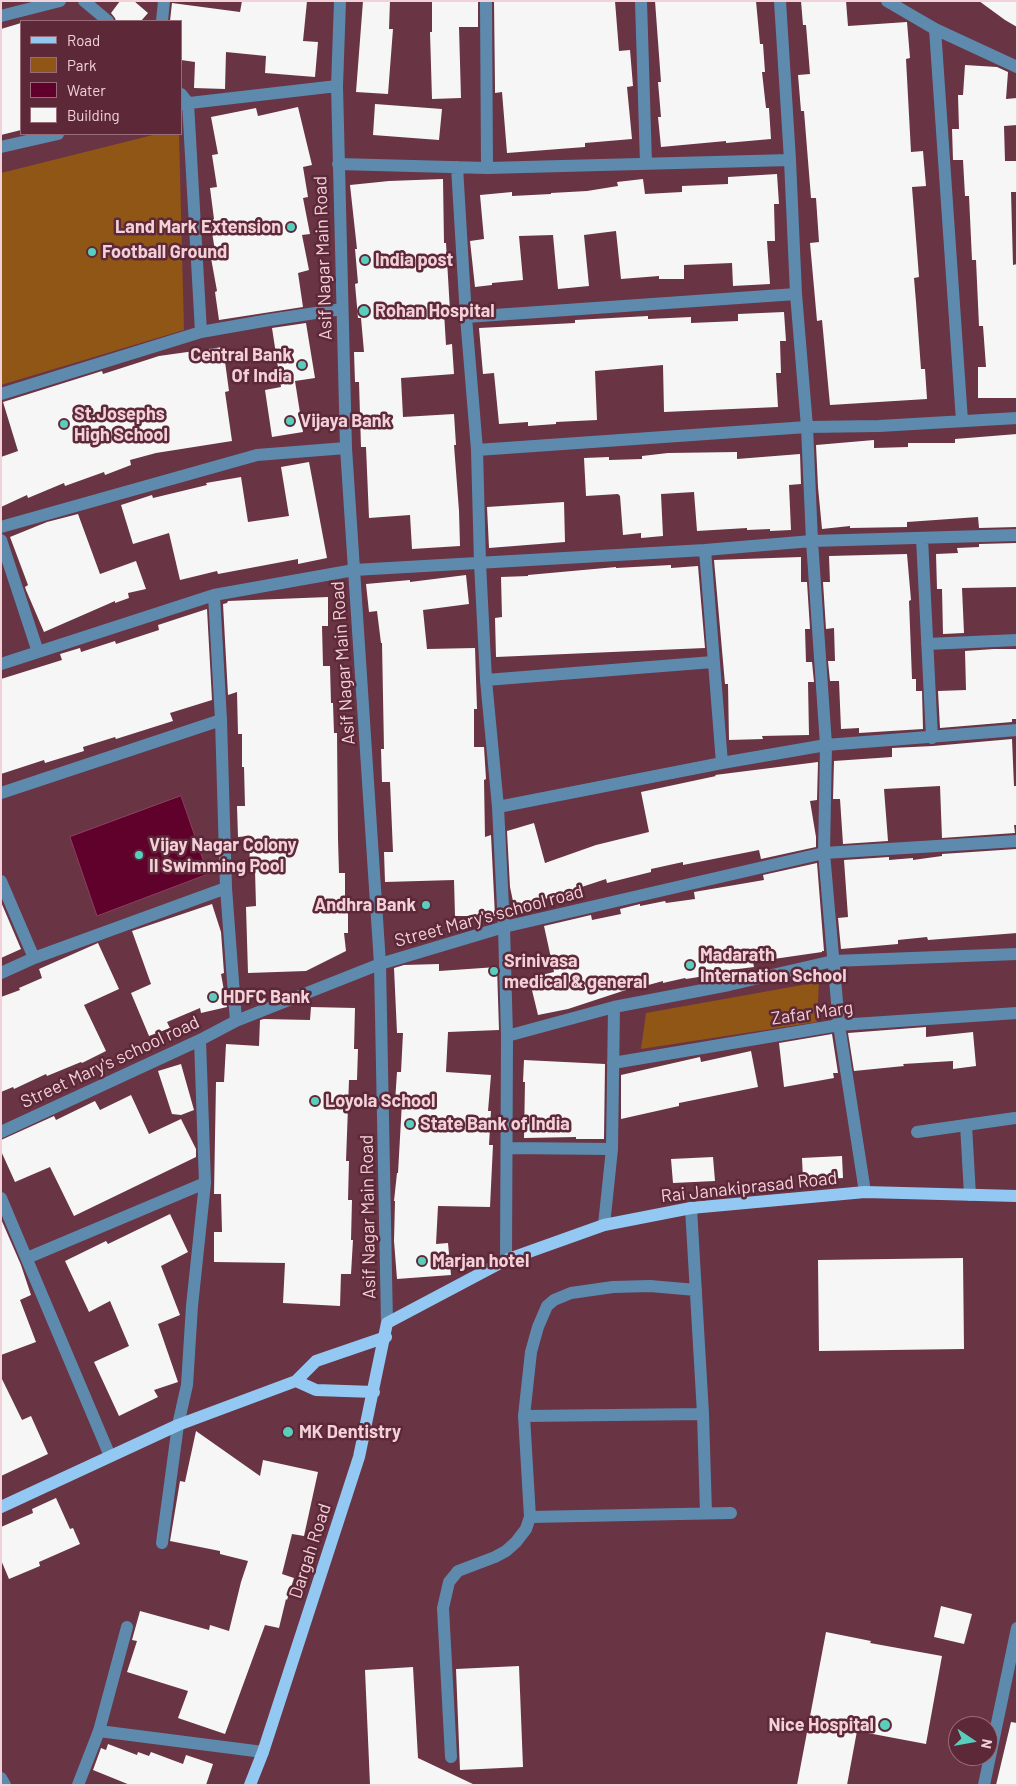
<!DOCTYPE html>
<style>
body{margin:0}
#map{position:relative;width:1018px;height:1786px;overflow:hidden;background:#693444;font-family:Barlow,sans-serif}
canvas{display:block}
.frame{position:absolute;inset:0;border:2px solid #f3d1d9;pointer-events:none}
.legend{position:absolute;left:20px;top:20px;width:162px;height:115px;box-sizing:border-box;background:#5d2939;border:1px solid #996c79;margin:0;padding:6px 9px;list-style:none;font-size:15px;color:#f3d1d9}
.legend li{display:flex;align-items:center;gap:10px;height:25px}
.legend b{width:25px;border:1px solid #996c79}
.north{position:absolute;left:948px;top:1716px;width:50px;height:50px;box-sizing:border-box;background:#5d2939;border:1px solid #996c79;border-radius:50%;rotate:102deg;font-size:14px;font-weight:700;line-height:20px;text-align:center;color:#f3d1d9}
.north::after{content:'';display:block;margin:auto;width:18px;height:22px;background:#5acebd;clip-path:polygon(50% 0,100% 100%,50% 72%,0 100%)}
</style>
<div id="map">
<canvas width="1018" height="1786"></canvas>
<div class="frame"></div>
<ul class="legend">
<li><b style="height:6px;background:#93c8f2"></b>Road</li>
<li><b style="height:14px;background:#905616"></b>Park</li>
<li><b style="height:14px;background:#60012c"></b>Water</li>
<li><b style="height:14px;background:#f5f6f5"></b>Building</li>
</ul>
<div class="north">N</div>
</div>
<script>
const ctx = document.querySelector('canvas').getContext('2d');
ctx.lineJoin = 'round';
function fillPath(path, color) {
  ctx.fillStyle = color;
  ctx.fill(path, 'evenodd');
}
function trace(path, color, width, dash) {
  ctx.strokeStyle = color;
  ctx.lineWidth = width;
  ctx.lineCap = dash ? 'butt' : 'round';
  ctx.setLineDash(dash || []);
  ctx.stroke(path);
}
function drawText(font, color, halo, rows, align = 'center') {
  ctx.font = font + ' Barlow,sans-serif';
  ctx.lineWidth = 5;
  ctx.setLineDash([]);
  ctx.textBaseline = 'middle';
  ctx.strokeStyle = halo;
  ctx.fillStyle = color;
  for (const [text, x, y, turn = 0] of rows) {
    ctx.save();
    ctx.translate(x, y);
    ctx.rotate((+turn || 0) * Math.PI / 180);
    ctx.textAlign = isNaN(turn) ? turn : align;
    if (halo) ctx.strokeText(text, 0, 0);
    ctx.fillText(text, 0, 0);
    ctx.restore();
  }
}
fillPath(new Path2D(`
 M157 134H179L184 330 1 385V173Z
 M819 982 817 1022 641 1049 646 1013Z`), '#905616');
const water = new Path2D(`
 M181 796 208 874 97 916 70 837Z`);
fillPath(water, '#60012c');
trace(water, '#8c3f60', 1);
fillPath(new Path2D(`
 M120 1H134L148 13 141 21H116L115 18 111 13Z
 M242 1H307L303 41 318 42 315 77 265 73 266 56 226 52 225 89 194 88 195 62 181 60V21H170L172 3 240 12Z
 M363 1H390L389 29H393L388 94 356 92Z
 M432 1H478V27H459L461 98 432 99 430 32H432Z
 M494 1H615L619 51 630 50 633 86 627 87 632 139 585 143V147L507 153 502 92 495 93V88Z
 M655 1H756L760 44H763L765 72H762L766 108H769L771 139 726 143V141L661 147 658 117H661L658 82H661Z
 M801 1H846L848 26 907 22 910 58 906 59 911 152 923 151 926 186 912 187 919 277 914 278 916 302 921 369H925L927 399 830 405 822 320 817 321 810 243 819 242 816 198H811L804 111H801L798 75 810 74 806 25H803Z
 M979 1H1017V27L1005 20Z
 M21 23V130L1 135V29Z
 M965 65 997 67 1008 72 1006 99 1017 98V125L1004 126 1005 161H1017V192H1011L1013 265 1017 264V398H978V367H986L983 326H979L976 260H972L969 196H965L963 160H953L952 129H959L958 95H963Z
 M375 104 442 109 439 140 373 135Z
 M298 107 312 165 303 167 308 197 303 198 310 234 302 235 309 270 298 273 303 307 219 320 215 292 217 291 211 258 216 257 210 220 214 219 210 188 217 187 212 155 218 154 211 117 256 108 258 116Z
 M777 174 779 204H774L775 241H767L770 284 733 286 732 263 684 265V279H659V276L621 279 616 231 584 235 589 286 558 289 553 235 519 236 523 280 492 283V285L475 287 470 241 484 239 480 195 512 192V196L551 194V193L587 191 618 186 617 182 643 179 645 194 682 192V186L728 184V177Z
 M443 179 444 243H446L450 311 444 312 446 345 452 344 454 374 401 378 403 417 454 414 456 445H454L459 511 460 546 412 549 410 515 369 518 366 447H361L359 382H355L354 352H364L361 318H358L355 284 358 283 355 249H357L350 185 389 181Z
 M784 312 786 341H780L781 373H776L778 407 664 412 663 365 595 371 597 420 556 422V424L528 426V422L499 424 494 373 483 374 479 328 575 323V320L648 316V319L691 317V323L738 321V314Z
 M306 323 315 378 295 381 303 432 272 437 265 390 281 387 272 328Z
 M223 347 229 391 225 392 232 441 156 453 130 460 131 465 105 475 104 472 65 486 64 483 28 498 27 495 1 507V457L18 451 3 402 102 371 103 374 159 356Z
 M1017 434V527L979 528 978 517 907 522V527L850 528V526L822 529 818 487 816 445 874 440V448L908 447V443H955V439Z
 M737 452V459L800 454 801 484 789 485 791 530 770 531V529L747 530V528L697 531 694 492 661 494 663 536 641 538V533L623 535 620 496 618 494 586 496 584 458 609 457V460L642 459V456L668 453Z
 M309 462 327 558 298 564V559L218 574 217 571 180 580 169 533 133 544 121 505 152 495 153 498 207 485 206 483 241 477 248 522 289 516 281 467Z
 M564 502 565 542 489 548 487 507Z
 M78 514 100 574 136 561 146 589 128 593 129 598 115 603V601L44 632 26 590 25 587 28 585 10 537 47 522Z
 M1017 543V587L962 588 964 633 943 634 942 589H937L936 554 958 553 957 548 979 547V544Z
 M907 554 911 600 909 601 912 679H916V691H922L923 729 859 733V728L841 729 839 681H830L828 661H835L834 628 826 629 823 582H830L829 556Z
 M801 557V582H807L810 629H805L806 662H812L814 682H808L809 735 762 736 763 739 729 740 728 684H725L714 560Z
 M671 565V568L698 566 705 648 496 657 495 618 502 617 501 577 528 576V575L616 567V568Z
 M466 575 469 604 423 610 427 649 475 648 477 709H474V747H484L486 779 484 780 485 837 491 835 495 916H455L454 880 385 882 384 852H393L390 782H382L381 749H384L382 643H381L377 611 369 612 366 584 410 580V582Z
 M328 597V626H322L323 666H330L331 703H333L334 733H337L338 839 339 873H345V902H348V933H344L346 951 306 971 248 973 246 907 256 906 255 870H250L249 836 238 837 237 806H245L244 767H242V734H238L237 692 228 695 223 604 227 603 228 601Z
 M207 609 212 700 170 713 173 721 116 739 115 737 83 747 84 751 45 763 44 760 1 774V679L62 660 60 654 80 648 81 652 115 641 116 644 159 630 158 625Z
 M994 649H1017V719H1012V722L940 728 938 691 966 690 965 651Z
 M1012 739 1014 786H1017V825H1014L1015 833 942 838 940 786 884 789 888 841 843 844 840 799H833L834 761 892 757V748L933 746Z
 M818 762 817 800 810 801 816 837V847L761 859 759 850 683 865V862L651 869V872L607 883 606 879 545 899 514 906 510 887 507 831 534 823 545 863 596 845 649 832 641 792 716 776 715 775Z
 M1016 849 1017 933 928 940 927 937 898 940V944L841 949 838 918 848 917 844 860 889 857V860L913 858V860L942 856V854Z
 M817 863 824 951H822V952L753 962 754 967 730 970V972L686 979 685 978 663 983V981L641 987V985L568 1009 538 1015 529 978 554 972 544 926 591 915 592 920 621 914 620 909 640 904V906L665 901 666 903 695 899 694 892 764 880 763 875Z
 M1 902 21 949 1 958Z
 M212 904 221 932 224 973 221 974 227 1007 201 1013 200 1008 167 1022 170 1028 149 1036 131 993 151 984 132 931Z
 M98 943 119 989 84 1005 106 1051 82 1063 81 1062 47 1076 46 1074 14 1089 13 1087 1 1092V997L20 990 19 988 42 978 39 969Z
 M439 964V971L497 967 499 1030 448 1032 446 1072 491 1075 488 1111H491L489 1145H493L490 1207 438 1206 436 1244 448 1243 451 1275 397 1279 394 1241 395 1201H394L397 1173H398L402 1102H395L397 1072H401L403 1033H397L394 968 404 965Z
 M311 1007 355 1008 354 1049H358L357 1080H349L346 1161H349L348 1200H352L351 1240H353L351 1274H341L340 1306 283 1303 285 1263 214 1262V1232H222L221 1194H214L216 1082H224L226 1044 259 1046 260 1020 264 1019 310 1020Z
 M926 1027V1037L973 1032 976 1066 953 1069V1061L903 1064 904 1066 854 1071 848 1033Z
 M832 1034 838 1073H833L834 1078 784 1087 779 1043Z
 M751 1051 758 1087 679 1103V1106L621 1119V1075L700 1057 701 1062Z
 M524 1060 605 1064 604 1139H576V1137L524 1138 525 1082H523Z
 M181 1064 194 1110 181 1115 172 1114 158 1071Z
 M131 1095 149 1134 181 1119 196 1149V1157L74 1216 50 1167 15 1182 1 1151V1140L54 1116 56 1120 95 1101 100 1110Z
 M842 1156 843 1178 803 1180 802 1158Z
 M713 1157 715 1181 673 1183 671 1159Z
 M170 1214 188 1252 161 1266 180 1315 158 1324 178 1382 154 1390 158 1397 119 1416 94 1362 129 1346 110 1301 89 1312 65 1261 106 1241 108 1244Z
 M1 1219 21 1265 31 1295 20 1300 36 1342 1 1355Z
 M963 1258 964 1349 819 1351 818 1260Z
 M1 1377 22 1420 31 1416 48 1454 1 1476Z
 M196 1431 260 1476 263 1460 318 1472 304 1536 292 1534 282 1574 294 1578 287 1600 286 1599 279 1628 265 1625 225 1734 178 1718 188 1691 127 1672 137 1641 132 1640 140 1611 209 1630 210 1625 229 1631 241 1582 248 1561 220 1554V1551L170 1541 180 1481 185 1482Z
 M56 1498 70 1529 73 1528 80 1544 39 1562 40 1566 9 1579 1 1560V1527L33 1513 32 1509Z
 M941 1606 972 1614 964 1644 934 1637Z
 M826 1632 871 1641 870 1643 942 1656 926 1744 857 1731 847 1785H797Z
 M519 1666 523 1767 460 1770 456 1669Z
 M413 1667 418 1758 475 1785H370L365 1670Z
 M1011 1722 1017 1723V1785H996Z
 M108 1744 137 1755 138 1752 149 1756 151 1752 183 1764 186 1755 213 1764 206 1785H130L93 1770 101 1748 106 1750Z`), '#f5f6f5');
trace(new Path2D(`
 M84 1 108 21
 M340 1 337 86 346 448 380 964 387 1323
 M486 1 487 168
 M641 1 646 164
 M780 1 790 160 796 294 807 427 812 541 826 745 824 853 839 1025 865 1192
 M887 1 935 29 1017 67
 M1 16 60 1
 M162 21 164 1
 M935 29 962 421
 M181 94 188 103 201 332
 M181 104 337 86
 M1 147 58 134
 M338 164 487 168 790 160
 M457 167 466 317 477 450 480 563 486 680 498 807 504 927 507 1036 506 1260
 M466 317 796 294
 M1 394 201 332 269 320 342 309
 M477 450 807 427 879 426 1017 418
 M1 527 257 455 346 448
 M922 538 932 738
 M1 540 38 652
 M705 550 722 763
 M214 595 221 720 226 888 236 1021
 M927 644 1017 640
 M1 664 214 595 354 570 705 550 812 541 1017 535
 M486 680 713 662
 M1 793 221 720
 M498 807 722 763 826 745 1017 730
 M1 881 34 958
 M1 973 34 958 226 888
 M507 1036 614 1007 729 985 833 961 1017 954
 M613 1063 839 1025 1017 1013
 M966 1125 970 1195
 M1 1132 200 1040 236 1021 380 964 504 927 824 853 1017 841
 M917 1132 1015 1118
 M507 1148 612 1149
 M1 1198 110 1456
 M691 1208 703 1414 706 1513
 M604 1225 612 1149 614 1007
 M27 1258 205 1183
 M524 1416 703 1414
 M530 1517 731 1513
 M162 1543 178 1425 187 1385 192 1306 205 1183 200 1040
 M99 1731 263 1752
 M451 1757 443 1608 449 1582 458 1571 495 1557 506 1551 516 1542 526 1529 530 1517 524 1416 531 1352 538 1327 547 1306 554 1300 571 1293 613 1287 650 1286 696 1290
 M1 1778 5 1785
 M78 1785 99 1731 127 1627
 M984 1785 1017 1628`), '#5e8bad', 12);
trace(new Path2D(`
 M296 1381 316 1390 374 1392
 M1 1507 178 1425 296 1381 316 1361 386 1337
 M250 1785 263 1752 359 1457 387 1323 506 1260 604 1225 691 1208 865 1192 1017 1196`), '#93c8f2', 12);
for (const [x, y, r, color] of [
 [291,227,5,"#5acebd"],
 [92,252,5,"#5acebd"],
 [365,260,5,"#5acebd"],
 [364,311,6,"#5acebd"],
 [302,365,5,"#5acebd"],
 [290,421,5,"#5acebd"],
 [64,424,5,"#5acebd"],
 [139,855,5,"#5acebd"],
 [426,905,5,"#5acebd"],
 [690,965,5,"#5acebd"],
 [494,971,5,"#5acebd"],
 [213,997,5,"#5acebd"],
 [315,1101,5,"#5acebd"],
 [410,1124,5,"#5acebd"],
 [422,1261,5,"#5acebd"],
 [288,1432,6,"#5acebd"],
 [885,1725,6,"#5acebd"]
]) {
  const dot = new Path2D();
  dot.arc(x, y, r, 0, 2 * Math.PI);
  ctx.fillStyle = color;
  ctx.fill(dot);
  trace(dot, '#5d2939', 2);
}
drawText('bold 18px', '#f3d1d9', '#5d2939', [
 ["Land Mark Extension",281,227,"right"],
 ["Football Ground",102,252],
 ["India post",375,260],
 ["Rohan Hospital",375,311],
 ["Central Bank",292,355,"right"],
 ["Of India",292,376,"right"],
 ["St.Josephs",74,414],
 ["High School",74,435],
 ["Vijaya Bank",300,421],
 ["Vijay Nagar Colony",149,845],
 ["II Swimming Pool",149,866],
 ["Andhra Bank",416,905,"right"],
 ["Madarath",700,955],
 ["Internation School",700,976],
 ["Srinivasa",504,961],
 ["medical & general",504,982],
 ["HDFC Bank",223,997],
 ["Loyola School",325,1101],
 ["State Bank of India",420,1124],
 ["Marjan hotel",432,1261],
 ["MK Dentistry",299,1432],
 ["Nice Hospital",874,1725,"right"]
], 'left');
drawText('18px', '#f3d1d9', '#5d2939', [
 ["Asif Nagar Main Road",323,258,-92],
 ["Asif Nagar Main Road",343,663,-94],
 ["Street Mary's school road",489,916,-15],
 ["Zafar Marg",812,1013,-8],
 ["Street Mary's school road",110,1062,-25],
 ["Rai Janakiprasad Road",749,1187,-6],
 ["Asif Nagar Main Road",368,1217,-91],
 ["Dargah Road",310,1551,-72]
]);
</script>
